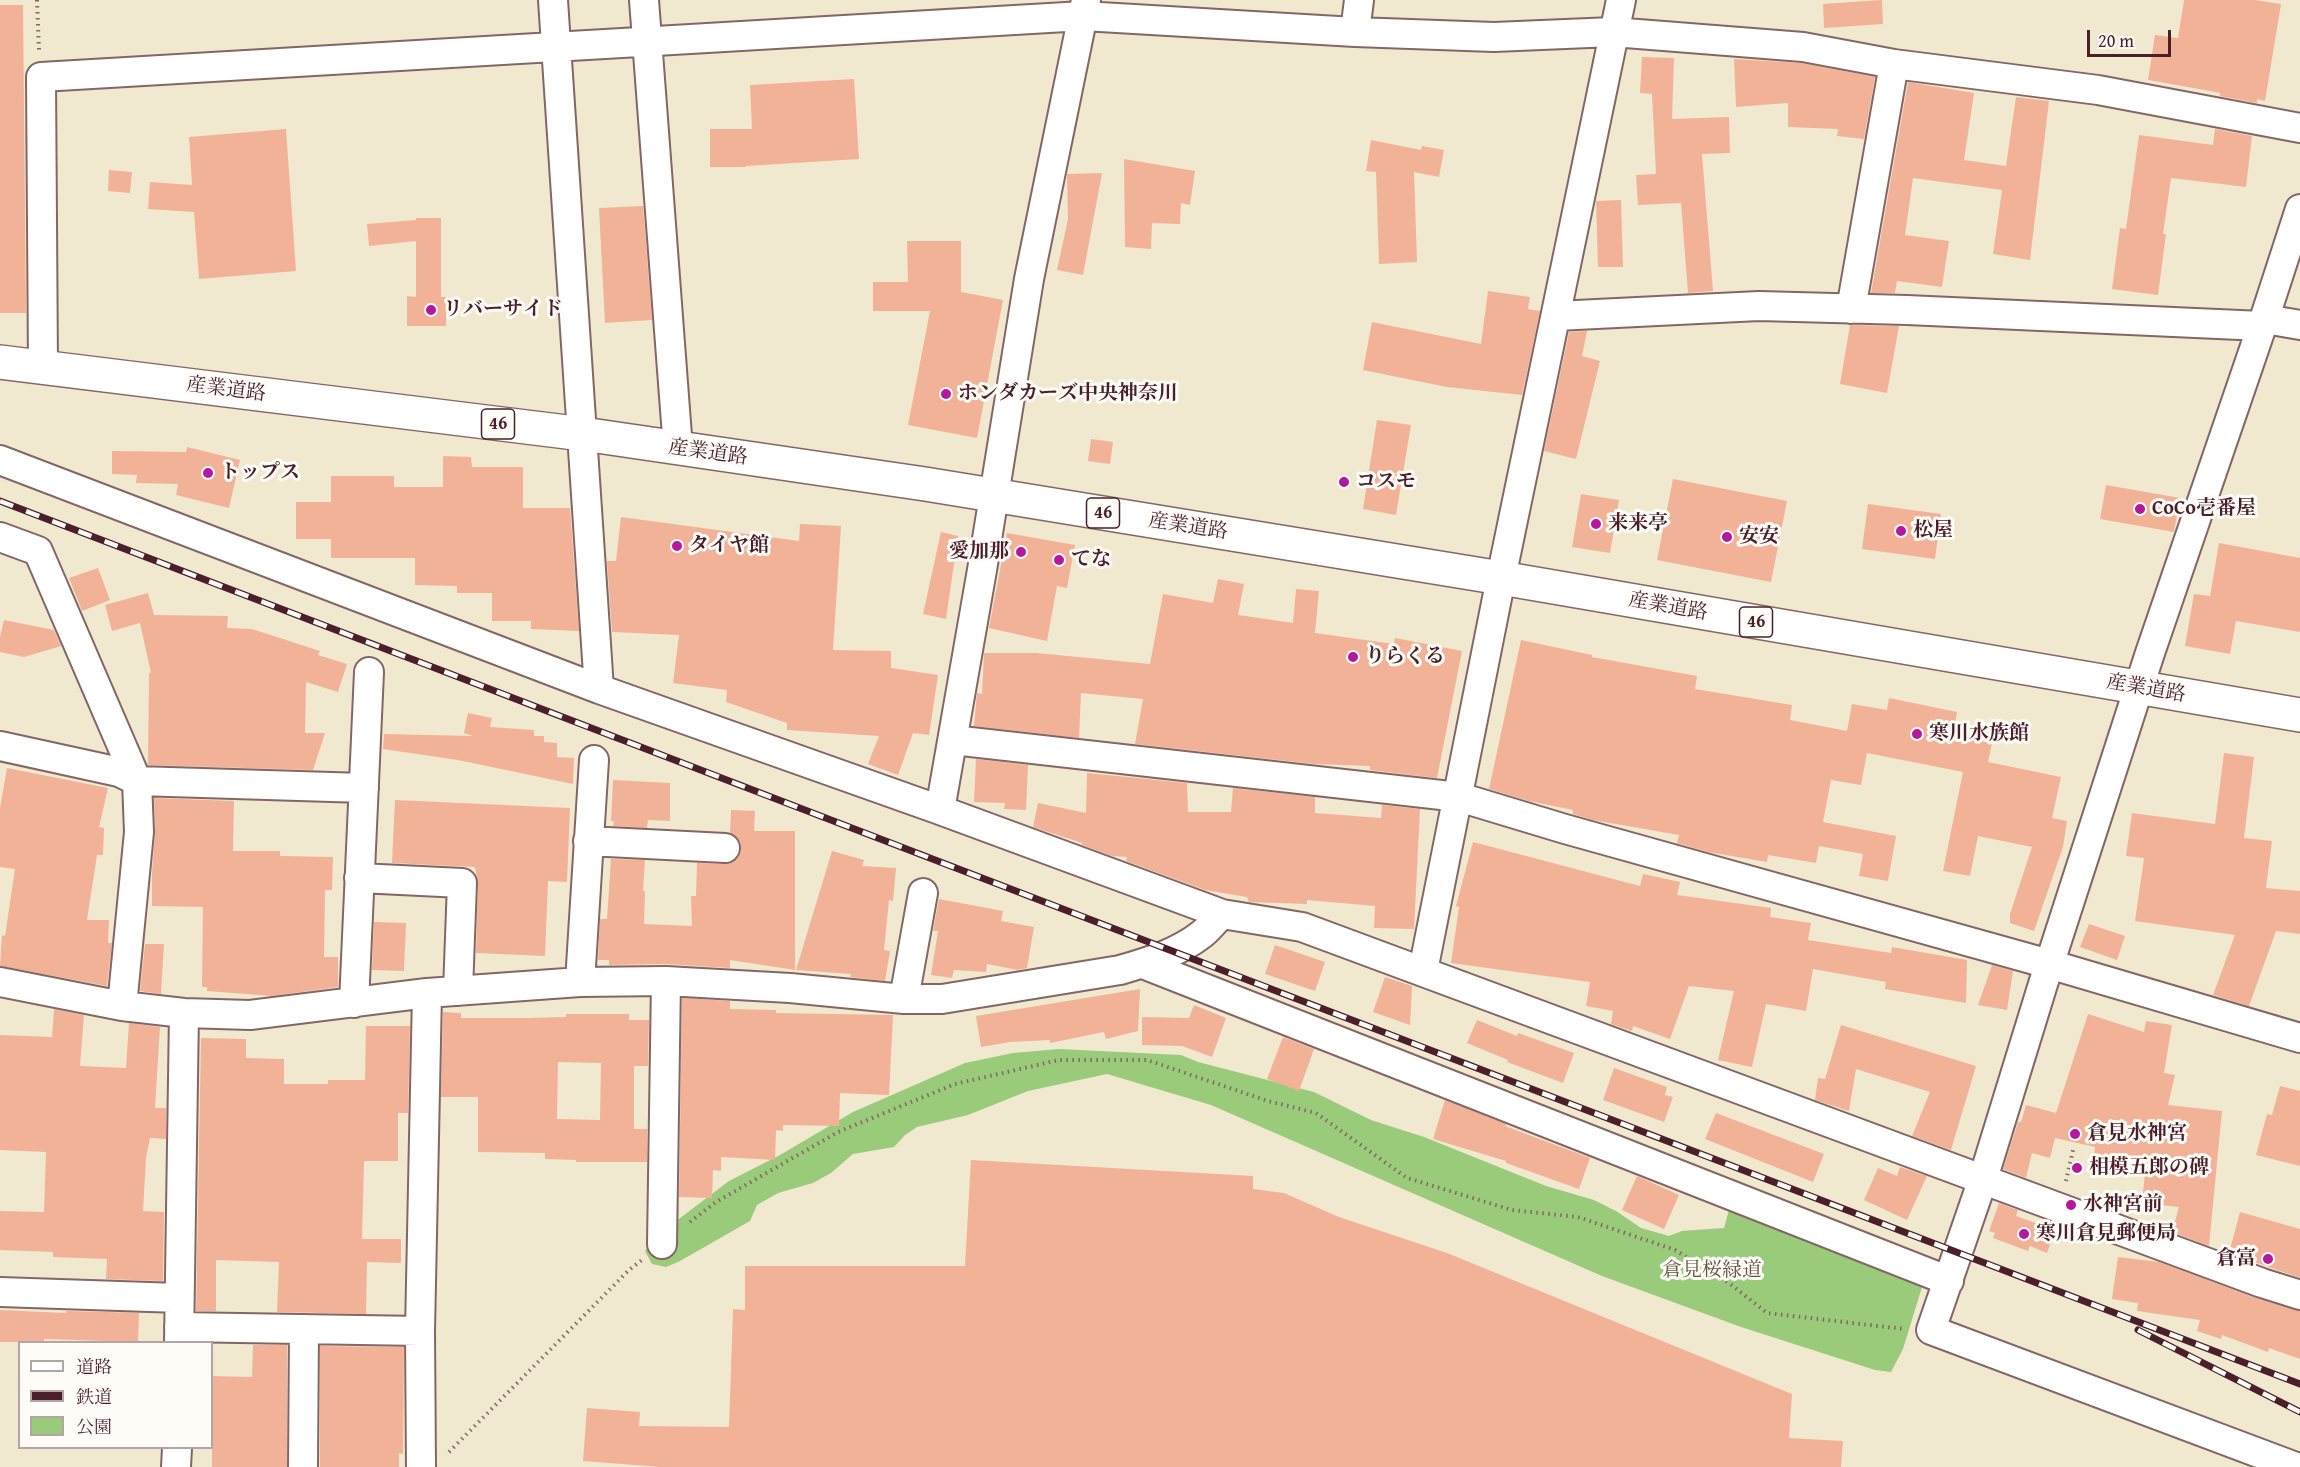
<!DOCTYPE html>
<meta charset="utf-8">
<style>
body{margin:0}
#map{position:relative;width:2300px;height:1467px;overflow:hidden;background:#f0e9d0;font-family:"Gentium Book Plus","Noto Serif JP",serif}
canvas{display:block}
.legend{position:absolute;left:18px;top:1341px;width:195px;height:108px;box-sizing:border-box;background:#fdfcf7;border:2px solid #b5a4a5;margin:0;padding:8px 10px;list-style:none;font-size:18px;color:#4a1f2b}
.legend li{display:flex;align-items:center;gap:12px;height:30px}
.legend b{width:30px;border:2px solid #b5a4a5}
.scale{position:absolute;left:2087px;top:30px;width:84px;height:27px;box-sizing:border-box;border:3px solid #4a1f2b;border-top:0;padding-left:8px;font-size:18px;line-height:21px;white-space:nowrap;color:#4a1f2b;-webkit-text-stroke:4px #fdfcf7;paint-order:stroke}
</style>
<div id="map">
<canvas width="2300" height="1467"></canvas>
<ul class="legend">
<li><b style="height:8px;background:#fff"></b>道路</li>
<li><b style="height:8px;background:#4a1f2b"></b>鉄道</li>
<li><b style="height:16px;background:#99cb7a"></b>公園</li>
</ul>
<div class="scale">20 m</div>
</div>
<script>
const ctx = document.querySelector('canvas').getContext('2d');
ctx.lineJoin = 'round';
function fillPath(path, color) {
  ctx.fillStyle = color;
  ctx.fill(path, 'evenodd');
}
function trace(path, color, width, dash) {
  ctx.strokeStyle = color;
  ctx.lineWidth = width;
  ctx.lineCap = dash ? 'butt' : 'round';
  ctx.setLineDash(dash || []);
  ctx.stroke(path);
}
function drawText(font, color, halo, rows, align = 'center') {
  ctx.font = font + ' "Gentium Book Plus","Noto Serif JP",serif';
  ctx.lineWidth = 6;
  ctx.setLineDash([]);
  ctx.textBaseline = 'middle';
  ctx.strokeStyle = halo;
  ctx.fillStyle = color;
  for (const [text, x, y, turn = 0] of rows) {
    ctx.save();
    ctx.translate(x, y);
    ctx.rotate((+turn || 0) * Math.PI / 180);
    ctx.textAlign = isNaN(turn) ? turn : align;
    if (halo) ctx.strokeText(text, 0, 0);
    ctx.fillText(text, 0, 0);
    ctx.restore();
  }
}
fillPath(new Path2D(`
 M1059 1049 1181 1055 1198 1062 1314 1092 1371 1120 1424 1137 1546 1186 1594 1200 1616 1211 1641 1228 1669 1236 1682 1231 1724 1228 1730 1206 1916 1277 1922 1287 1903 1349 1891 1372 1875 1370 1741 1327 1602 1276 1211 1105 1107 1074 1028 1091 968 1115 917 1127 905 1135 894 1147 853 1154 831 1173 813 1183 778 1193 757 1205 750 1221 680 1261 666 1267 652 1264 645 1251 655 1237 729 1181 780 1155 853 1112 965 1063 1013 1053Z`), '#99cb7a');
fillPath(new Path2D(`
 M1882 0 1883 24 1824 28 1823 4Z
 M2184 0H2255L2281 4 2265 101 2257 99V103L2220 96V93L2205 90 2148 80 2155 35 2178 38Z
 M0 5H23L26 313H0Z
 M1642 57 1674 58 1672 119 1729 117 1730 153 1702 154 1713 291 1688 293 1681 203 1638 205 1636 175 1656 174 1652 94 1640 93Z
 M1734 59 1801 63 1875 77 1864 139 1837 136 1838 129 1788 127V103L1736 107Z
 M854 79 859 159 746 166V167H710V129H752L750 85Z
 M1908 82 1974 93 1964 160 2006 166 2016 97 2049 101 2030 260 1993 254 2002 190 1913 178 1905 235 1949 241 1942 287 1897 281 1895 293H1871Z
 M286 129 296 271 199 279 194 212 148 209 150 182 192 185 189 137Z
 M2215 129 2252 136 2246 187 2171 178 2163 234H2166L2158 295 2112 289 2120 228 2126 229 2139 135 2213 145Z
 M1371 140 1421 150 1422 146 1444 150 1439 177 1414 172 1417 262 1379 264 1376 172 1366 171Z
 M1124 159 1195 171 1190 205 1181 203 1180 224 1152 223 1151 249 1125 247Z
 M109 170 132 172 130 193 108 191Z
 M1102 173 1083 275 1057 270 1068 219 1067 174Z
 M1621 200 1623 267H1598L1596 201Z
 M643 206 652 320 605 323 599 208Z
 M416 218H441V297H446V326H407V296L416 297V241L369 246 367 224 416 220Z
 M907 241H961V292L1003 300 977 438 908 425 930 311H873V282H908Z
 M1488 291 1530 297 1528 309 1540 311 1522 395 1447 387 1363 370 1372 322 1481 344Z
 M1850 325 1899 326 1887 393 1840 384Z
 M1587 331 1582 356 1600 361 1576 459 1544 451 1569 332Z
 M1377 420 1411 425 1396 515 1363 509Z
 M1091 439 1113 442 1110 464 1088 461Z
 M187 447 240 460 229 508 176 495 178 484 136 483 137 475 112 474V451L186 452Z
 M443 456 471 457 472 467H523V508H570L579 631 531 629V621H492V593H457V586L415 585V558H331V539H296V502H331V476H394V487H443Z
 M1673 479 1787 501 1771 582 1657 560Z
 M2106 485 2180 498 2174 532 2100 519Z
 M1581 494 1619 500 1610 553 1572 547Z
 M1868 504 1941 514 1935 559 1862 549Z
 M621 517 799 541 800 524 841 526 833 650 891 651V668L938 675 929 735 913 733 898 775 868 764 879 736 787 730V723L726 702 727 690 673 683 679 635 612 632 607 561H616Z
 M941 532 958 536 946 619 923 614Z
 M1007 533 1075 545 1067 588 1057 586 1047 641 989 628Z
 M2219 543 2300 558V632L2236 621 2230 654 2185 646 2194 594 2210 596Z
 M98 568 110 600 82 611 69 578Z
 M1218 579 1244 584 1238 615 1293 623 1296 589 1319 591 1315 633 1394 644 1395 638 1462 651 1437 778 1370 770V766L1314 764 1135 744 1143 699 1081 693 1079 738 974 726 977 693 982 694 984 653H1037L1150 664 1163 594 1213 603Z
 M148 593 154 615 228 616 227 628 252 629 320 651 318 655 347 664 338 692 306 682 305 733H325L313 770 148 765 149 673H151L140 623 112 631 105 605Z
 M4 620 54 630 61 646 24 657 0 652V637Z
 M1521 640 1592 655V657L1697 676 1695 689 1792 705 1790 720 1847 731 1852 704 1887 710 1889 698 1957 712 1953 736 1992 743 1988 762 2061 777 2052 818 2067 821 2063 847 2034 931 2010 923V914L2032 847 1978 836 1970 876 1943 871 1963 772 1867 753 1861 785 1831 780 1823 822 1896 836 1888 881 1859 876 1863 854 1819 846 1816 863 1768 855 1767 862 1708 852 1677 843 1679 835 1593 820 1573 814V810L1529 801 1489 789Z
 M468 713 492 718 490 727 534 730V736H544V742L557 743V757L574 758 573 784 458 760 383 749 384 734 473 736 464 733Z
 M2224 753 2254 757 2244 838 2272 841 2266 888 2300 891V934L2276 931 2249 1006 2213 995 2235 935 2135 921 2144 858 2126 856 2132 813 2215 824Z
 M976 759 1028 765 1026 810 1004 809 1005 803 974 802Z
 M7 768 108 788 99 827 104 828 103 855H97L87 920H109L108 943H112L107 986 0 966 2 935 5 936 15 869 0 867V808Z
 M1087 773 1187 783 1188 812H1231L1233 788 1315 797V813L1381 818 1382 805 1420 809 1414 929 1374 928 1375 906 1307 900V904L1249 902 1247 897 1205 890 1126 861 1127 857 1112 856 1082 845V843L1033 827 1038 803 1086 813Z
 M613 780 670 783V821L648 820 647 828 613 826 614 821H611Z
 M154 798 234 801 233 851H280V856L333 857 332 890H325L324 957H338V987L272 996 207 991V987H202L203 907 152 906V873L155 832Z
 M395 800 570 808 567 882 548 881 545 956 476 953 478 884 475 867 392 863Z
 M731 810 755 811 754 831H795V970L730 960V968L666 964 609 965V960H598L600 919H607L611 859 645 860 643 891H645L644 924 692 926 691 896H696L697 863 725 864 733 862 739 856 741 849 740 841 730 833Z
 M1473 842 1640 886 1643 874 1680 882 1677 895 1771 908 1770 917 1811 923 1808 940 1891 953 1892 947 1967 960 1966 1003 1885 989 1886 982 1813 969 1806 1011 1766 1004 1752 1067 1718 1060 1734 991 1689 986 1670 1039 1633 1026 1632 1031 1611 1024 1613 1011 1586 1006 1590 982 1451 963 1459 907 1456 906Z
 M832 851 864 860 862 866 896 868 893 901 889 900 884 950 890 951 885 981 850 977 851 974 796 970Z
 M939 899 1003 911 1001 921 1034 927 1027 968 1018 970 987 964 986 972 954 970 952 978 931 975 938 931H933Z
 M374 922 406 923 404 971 372 970Z
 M2089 924 2125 936 2117 960 2080 947Z
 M145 944H164L161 994 140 991Z
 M1275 945 1325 962 1315 991 1265 974Z
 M1992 965 2013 971 2007 1010 1978 1005Z
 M1385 977 1412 986 1410 1025 1373 1012Z
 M1140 989 1138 1031 1106 1039 1104 1032 1050 1043V1040L1010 1042 981 1047 976 1016Z
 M682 998 730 1001V1009L776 1010V1013L893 1015 889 1095 840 1093 839 1126 783 1125V1131L776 1130 775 1160 721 1157V1171L713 1170 712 1198 679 1197Z
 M1194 1005 1226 1018 1212 1057 1182 1046 1142 1045V1017L1189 1018Z
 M54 1009 84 1015 80 1066 126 1068 129 1023 160 1027 155 1108H166V1139L150 1138 146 1158 143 1211 164 1212 163 1281 106 1279 107 1259 53 1257V1252L0 1250V1211L44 1212 46 1152 0 1150V1035L52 1037Z
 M443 1012 461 1013V1018H525L566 1017V1014H629V1020H649L648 1066H634V1129H647V1162H576V1160L545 1159V1153L478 1152V1097H441ZM558 1062 601 1063 600 1120 557 1119Z
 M2088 1014 2144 1032 2146 1021 2172 1025 2164 1073 2175 1075 2168 1105 2222 1111 2209 1246 2172 1232 2179 1207 2142 1203 2145 1173 2093 1168 2095 1147 2055 1138 2050 1158 2032 1153 2026 1178 2003 1169 2018 1122H2021L2026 1105 2056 1113Z
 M1477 1020 1517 1036 1518 1033 1574 1053 1563 1083 1507 1062 1508 1060 1467 1043Z
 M1841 1025 1976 1066 1951 1150 1912 1136 1930 1092 1856 1069 1849 1111 1815 1100 1818 1078 1825 1079Z
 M366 1026H410L408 1113H398V1161H364L362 1239H401V1263L367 1262 366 1314 277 1312 279 1262 216 1260V1311H196L201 1038 246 1039V1058L284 1059V1084H328V1080H365Z
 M1283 1037 1314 1049 1299 1091 1267 1079Z
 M1614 1068 1667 1087 1665 1095 1673 1097 1664 1122 1603 1100Z
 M2280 1086 2300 1091V1166L2256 1155 2267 1114 2272 1115Z
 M1445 1100 1506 1124 1505 1126 1590 1158 1579 1189 1506 1163V1161L1433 1139Z
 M1716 1113 1824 1154 1813 1182 1705 1139Z
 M971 1160 1253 1176V1189L1284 1193 1339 1217 1447 1253 1792 1394 1789 1438 1843 1441 1841 1467H661L583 1461 587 1408 640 1412 639 1426 729 1427 733 1309 745 1310V1266H965Z
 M1900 1167 1927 1176 1907 1220 1864 1200 1878 1168 1897 1176Z
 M1637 1176 1679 1195 1664 1229 1622 1210Z
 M1999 1203 2018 1210 2016 1216 2055 1230 2047 1253 2030 1246 2028 1251 1993 1238 1995 1233 1989 1231Z
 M2240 1212 2300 1229V1278L2229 1253Z
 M2118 1257 2159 1262 2256 1298 2300 1311V1359L2269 1348 2268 1352 2222 1335 2221 1339 2197 1331 2200 1320 2137 1311 2138 1303 2112 1299Z
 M0 1310 66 1313V1311L145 1313H139L138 1342 44 1339V1342H0Z
 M253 1345H287V1467H212V1376L252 1377Z
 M320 1346 404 1347 403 1454 399 1453V1467H320Z`), '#f2b297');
const minor = new Path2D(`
 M553 0 599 689
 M644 0 678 449
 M1355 32 1359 0
 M1851 309 1894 64
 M1556 316 1759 306 1907 310 2262 326
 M2265 319 2300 325
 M43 367 41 77 1083 16 1355 32 1494 37 1613 32 1803 47 1894 64 2098 90 2300 128
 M0 460 599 689 940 810 982 570 1029 279 1086 0
 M0 537 38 551 137 781 139 832 122 1006
 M953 740 1459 797 1565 829 2049 964 2300 1038
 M0 746 119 772 137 781 364 788
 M940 810 1222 914 1302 927 2262 1283 2300 1295
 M588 841 725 848
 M359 878 462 883 458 991
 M1143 964 1949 1281
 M1423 971 1501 578 1621 0
 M0 982 122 1006 184 1013 250 1015 427 993 580 982 666 981 790 988 904 999H942L1120 970C1148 962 1178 953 1202 934 1209 929 1215 920 1222 914
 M580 982 594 760
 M904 999 923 893
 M354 1003 369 672
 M662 1244 666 981
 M0 1292 179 1298
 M179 1327 420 1331
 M179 1342 184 1013
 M176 1467 177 1448
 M303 1467 304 1329
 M421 1467 420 1331 427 993
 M2296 1467 1931 1330 1983 1179 2043 984 2150 653 2262 326 2300 209`);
const major = new Path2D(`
 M0 362 583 434 925 484 1501 578 2300 715`);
trace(minor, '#846665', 32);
trace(major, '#846665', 36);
trace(new Path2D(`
 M37 0 39 50
 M2066 1181 2074 1146
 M690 1222 716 1202 838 1132 955 1084 1059 1060H1147L1268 1101 1316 1113 1407 1178 1512 1210 1578 1217 1675 1250 1729 1283 1767 1313 1904 1329
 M449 1452 629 1270 642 1260`), '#846665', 4, [1.5, 4.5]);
trace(minor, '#fff', 28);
trace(major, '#fff', 33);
const rail = new Path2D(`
 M0 501 2300 1384
 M2138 1330 2300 1412`);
trace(rail, '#4a1f2b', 7);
trace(rail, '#fdfcf7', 4.5, [14]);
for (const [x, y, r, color] of [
 [431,310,6,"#b5179e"],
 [946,394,6,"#b5179e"],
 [208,473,6,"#b5179e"],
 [1344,482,6,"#b5179e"],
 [2140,509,6,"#b5179e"],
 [1596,524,6,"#b5179e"],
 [1901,531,6,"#b5179e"],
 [1727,537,6,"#b5179e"],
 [677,546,6,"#b5179e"],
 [1021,552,6,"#b5179e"],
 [1059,560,6,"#b5179e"],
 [1353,657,6,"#b5179e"],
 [1917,734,6,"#b5179e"],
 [2075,1134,6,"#b5179e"],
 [2077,1168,6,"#b5179e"],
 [2071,1205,6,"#b5179e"],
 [2024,1234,6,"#b5179e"],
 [2268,1259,6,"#b5179e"]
]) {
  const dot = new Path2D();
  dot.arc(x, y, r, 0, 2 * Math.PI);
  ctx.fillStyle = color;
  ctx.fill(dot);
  trace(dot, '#fdfcf7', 2);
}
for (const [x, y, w] of [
 [498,424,33],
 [1103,513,33],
 [1756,622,33]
]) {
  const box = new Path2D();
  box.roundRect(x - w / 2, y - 15, w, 30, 4.5);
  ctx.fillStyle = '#fdfcf7';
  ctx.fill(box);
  trace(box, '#4a1f2b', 1.5);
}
drawText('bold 18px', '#4a1f2b', null, [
 ["46",498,424],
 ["46",1103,513],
 ["46",1756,622]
]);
drawText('bold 20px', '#4a1f2b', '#fdfcf7', [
 ["リバーサイド",443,310],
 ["ホンダカーズ中央神奈川",958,394],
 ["トップス",220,473],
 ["コスモ",1356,482],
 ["CoCo壱番屋",2152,509],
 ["来来亭",1608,524],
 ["松屋",1913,531],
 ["安安",1739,537],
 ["タイヤ館",689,546],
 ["愛加那",1009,552,"right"],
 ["てな",1071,560],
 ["りらくる",1365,657],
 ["寒川水族館",1929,734],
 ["倉見水神宮",2087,1134],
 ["相模五郎の碑",2089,1168],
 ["水神宮前",2083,1205],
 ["寒川倉見郵便局",2036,1234],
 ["倉富",2256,1259,"right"]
], 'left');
drawText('20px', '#4a1f2b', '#fdfcf7', [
 ["産業道路",226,390,7],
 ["産業道路",708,453,8],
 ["産業道路",1188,527,9],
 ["産業道路",1668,607,10],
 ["産業道路",2146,689,10]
]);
drawText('20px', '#625343', '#fdfcf7', [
 ["倉見桜緑道",1712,1271]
]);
</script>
